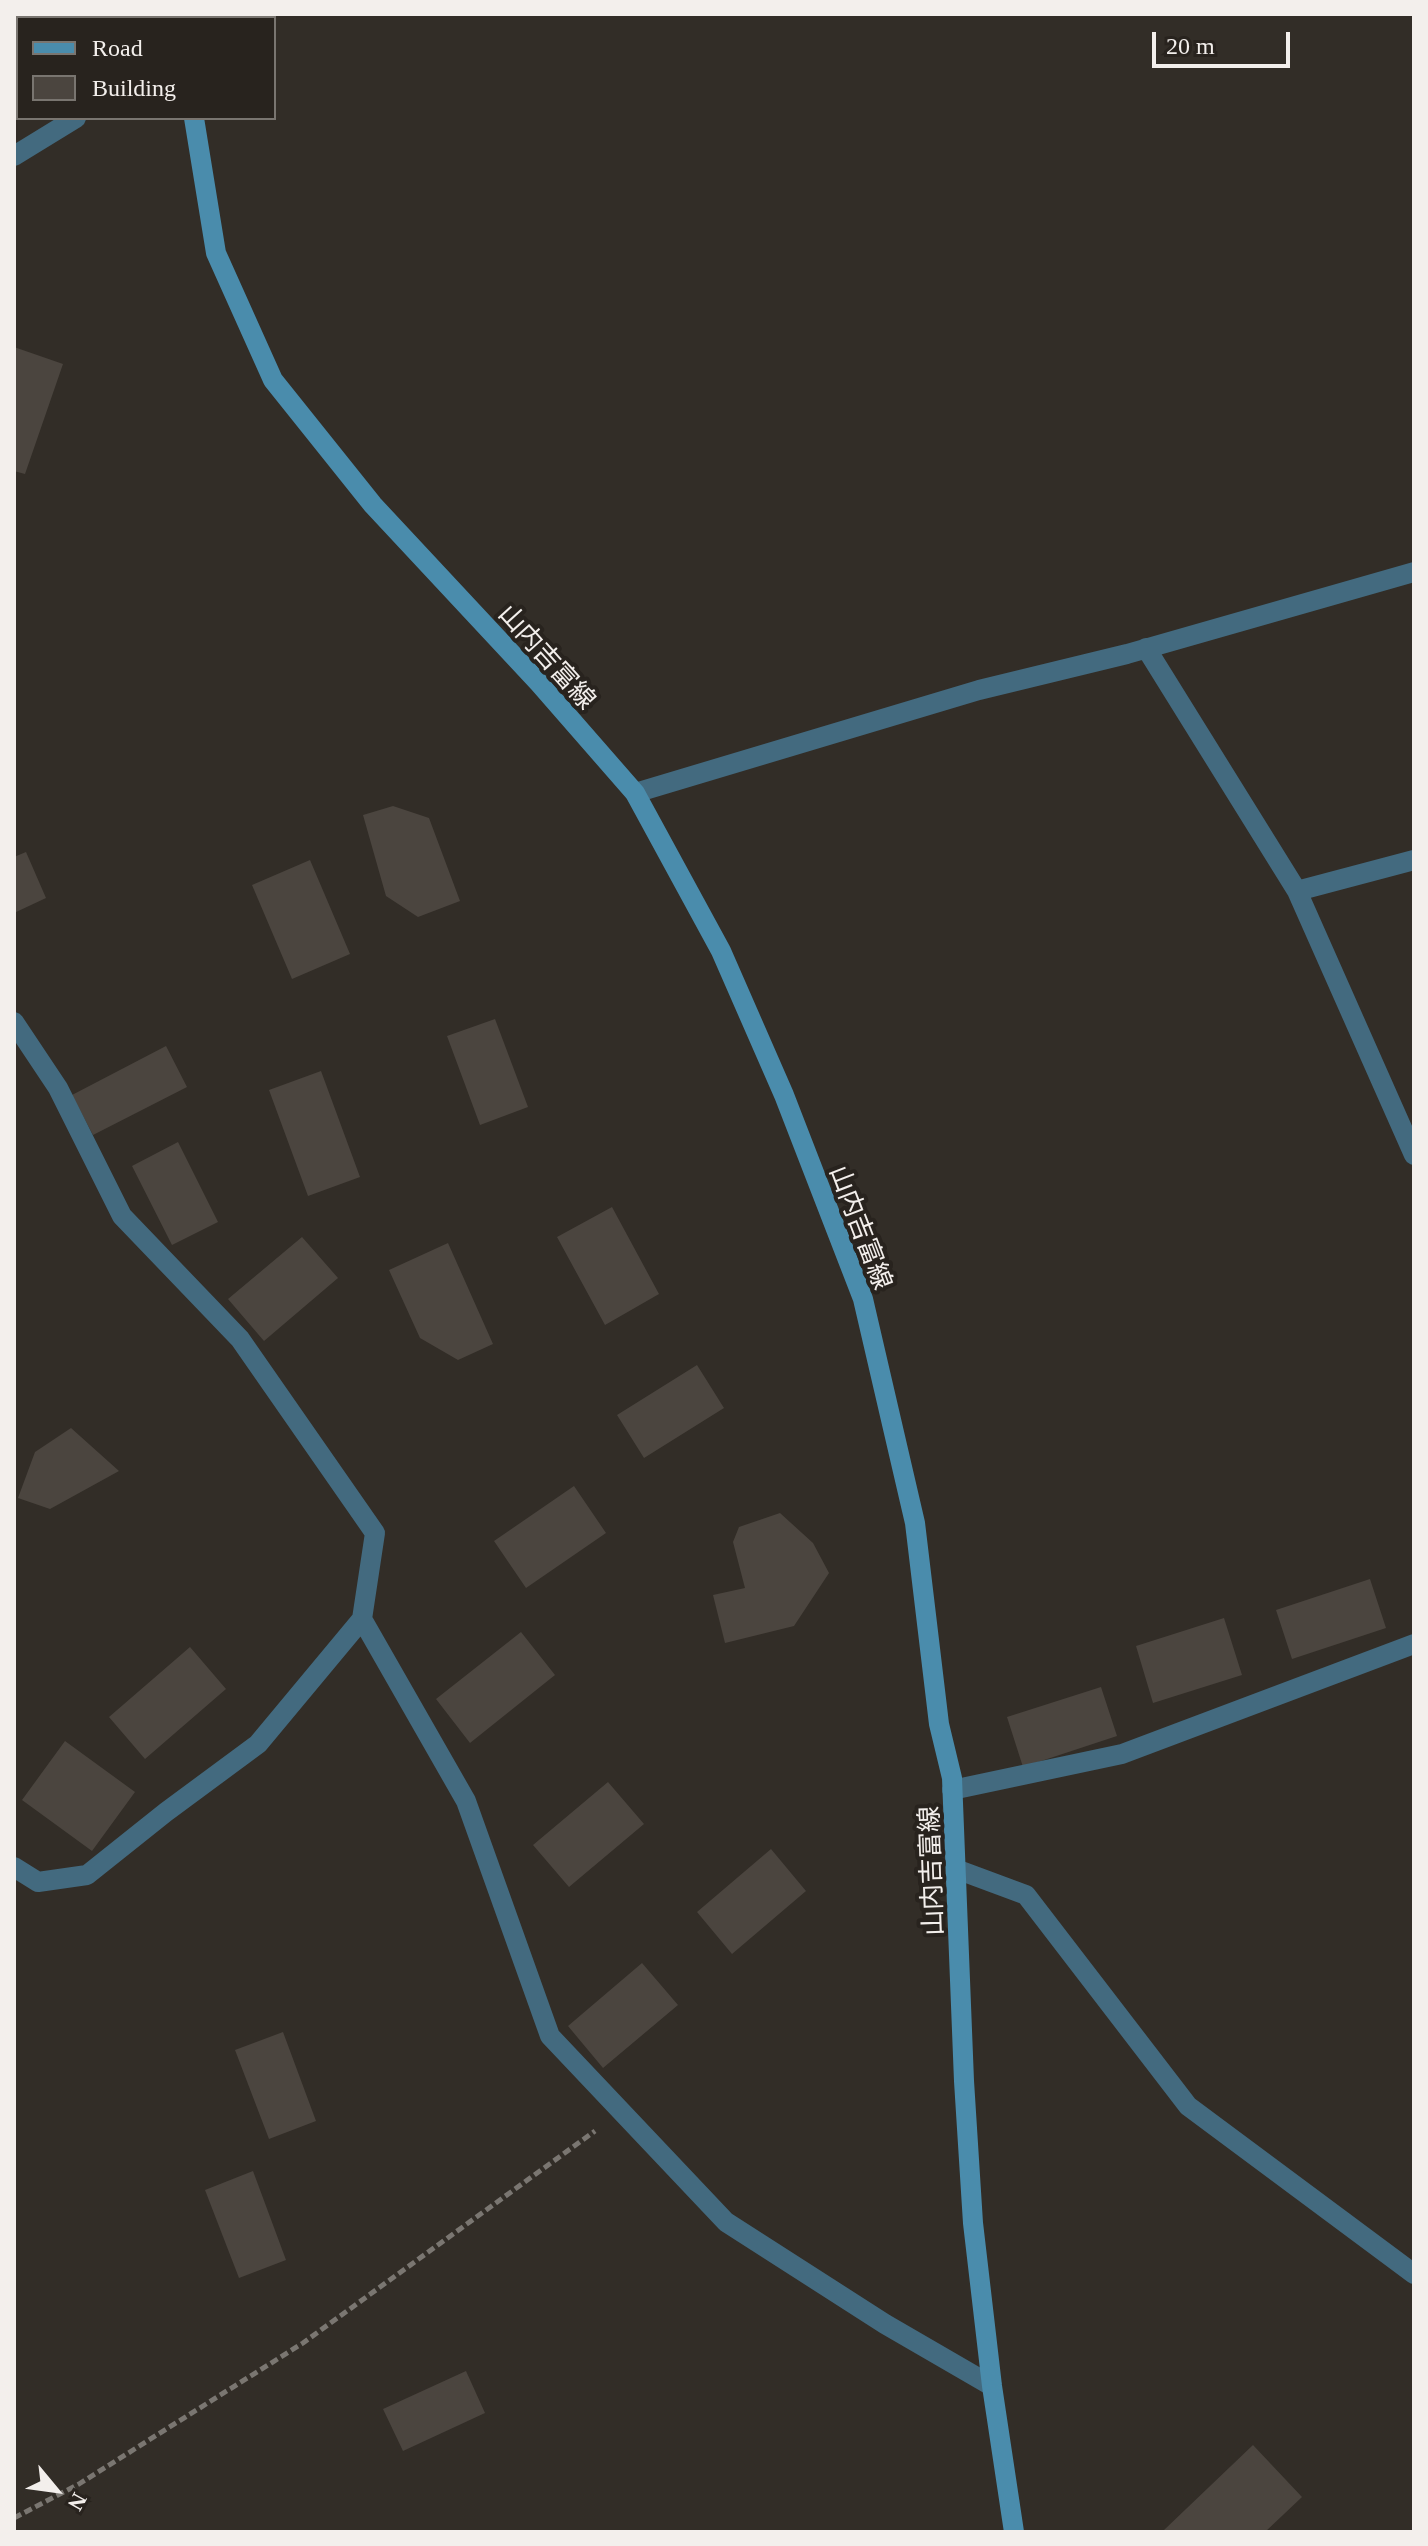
<!DOCTYPE html>
<meta charset="utf-8">
<style>
body{margin:0}
#map{position:relative;width:1428px;height:2546px;overflow:hidden;background:#322d27;font-family:Georgia,serif}
canvas{display:block}
.frame{position:absolute;inset:0;border:16px solid #f3efec;pointer-events:none}
.legend{position:absolute;left:16px;top:16px;width:260px;height:104px;box-sizing:border-box;background:#28231e;border:2px solid #797570;margin:0;padding:10px 14px;list-style:none;font-size:24px;color:#f3efec}
.legend li{display:flex;align-items:center;gap:16px;height:40px}
.legend b{width:40px;border:2px solid #797570}
.north{position:absolute;left:16px;top:2450px;width:80px;height:80px;-webkit-text-stroke:6px #28231e;paint-order:stroke;rotate:119deg;font-size:22px;font-weight:700;line-height:32px;text-align:center;color:#f3efec}
.north::after{content:'';display:block;margin:auto;width:28px;height:36px;background:#f3efec;clip-path:polygon(50% 0,100% 100%,50% 72%,0 100%)}
.scale{position:absolute;left:1152px;top:32px;width:138px;height:36px;box-sizing:border-box;border:4px solid #f3efec;border-top:0;padding-left:10px;font-size:24px;line-height:28px;white-space:nowrap;color:#f3efec;-webkit-text-stroke:6px #28231e;paint-order:stroke}
</style>
<div id="map">
<canvas width="1428" height="2546"></canvas>
<div class="frame"></div>
<ul class="legend">
<li><b style="height:10px;background:#4a8cac"></b>Road</li>
<li><b style="height:22px;background:#4b453f"></b>Building</li>
</ul>
<div class="north">N</div>
<div class="scale">20 m</div>
</div>
<script>
const ctx = document.querySelector('canvas').getContext('2d');
ctx.lineJoin = 'round';
function fillPath(path, color) {
  ctx.fillStyle = color;
  ctx.fill(path, 'evenodd');
}
function trace(path, color, width, dash) {
  ctx.strokeStyle = color;
  ctx.lineWidth = width;
  ctx.lineCap = dash ? 'butt' : 'round';
  ctx.setLineDash(dash || []);
  ctx.stroke(path);
}
function drawText(font, color, halo, rows, align = 'center') {
  ctx.font = font + ' Georgia,"Noto Sans JP",serif';
  ctx.lineWidth = 8;
  ctx.setLineDash([]);
  ctx.textBaseline = 'middle';
  ctx.strokeStyle = halo;
  ctx.fillStyle = color;
  for (const [text, x, y, turn = 0] of rows) {
    ctx.save();
    ctx.translate(x, y);
    ctx.rotate((+turn || 0) * Math.PI / 180);
    ctx.textAlign = isNaN(turn) ? turn : align;
    if (halo) ctx.strokeText(text, 0, 0);
    ctx.fillText(text, 0, 0);
    ctx.restore();
  }
}
fillPath(new Path2D(`
 M14 347 63 364 25 474 14 471Z
 M393 806 429 818 460 901 418 917 386 896 363 815Z
 M26 852 46 898 14 913V857Z
 M310 860 350 954 292 979 252 885Z
 M495 1019 528 1107 480 1125 447 1036Z
 M166 1046 187 1087 93 1135 72 1095Z
 M321 1071 360 1177 308 1196 269 1090Z
 M178 1142 218 1222 172 1245 132 1166Z
 M612 1207 659 1294 605 1325 557 1237Z
 M302 1237 338 1278 264 1341 228 1299Z
 M448 1243 493 1344 458 1360 420 1338 389 1270Z
 M697 1365 724 1408 644 1458 617 1415Z
 M71 1428 119 1471 50 1509 18 1498 35 1452Z
 M574 1486 606 1533 526 1588 494 1541Z
 M780 1513 813 1543 829 1573 794 1626 725 1643 713 1595 745 1588 733 1542 739 1527Z
 M1370 1579 1386 1628 1292 1659 1276 1610Z
 M1224 1618 1242 1675 1153 1703 1136 1646Z
 M521 1632 555 1675 470 1743 436 1699Z
 M190 1647 226 1689 145 1759 109 1717Z
 M1101 1687 1117 1736 1023 1767 1007 1717Z
 M65 1741 135 1792 92 1851 22 1800Z
 M608 1782 644 1824 569 1887 533 1845Z
 M771 1849 806 1891 732 1954 697 1912Z
 M642 1963 678 2005 603 2068 568 2026Z
 M283 2032 316 2121 269 2139 235 2050Z
 M253 2171 286 2260 239 2278 205 2190Z
 M466 2371 485 2413 403 2451 383 2409Z
 M1253 2445 1302 2497 1265 2532H1165L1164 2530Z`), '#4b453f');
trace(new Path2D(`
 M14 2518 79 2484 303 2343 595 2131`), '#7a7671', 5, [8, 4]);
trace(new Path2D(`
 M14 156 76 118
 M1146 648 1297 891 1414 1155
 M635 793 979 690 1127 654 1414 572
 M1297 891 1414 860
 M14 1022 58 1088 122 1216 240 1339 375 1533 362 1619 258 1744 166 1812 87 1875 38 1882 14 1867
 M362 1619 466 1801 550 2036 726 2222 885 2324 992 2386
 M952 1790 1122 1754 1414 1644
 M956 1869 1026 1895 1188 2106 1414 2274`), '#436a7f', 20);
trace(new Path2D(`
 M194 18 195 14
 M194 118 216 253 273 380 373 505 539 683 635 793 721 951 784 1095 863 1299 915 1523 939 1724 952 1778 964 2081 973 2223 992 2386 1014 2532`), '#4a8cac', 20);
drawText('26px', '#f3efec', '#28231e', [
 ["山内吉富線",548,656,48],
 ["山内吉富線",862,1227,69],
 ["山内吉富線",930,1871,-92]
]);
</script>
